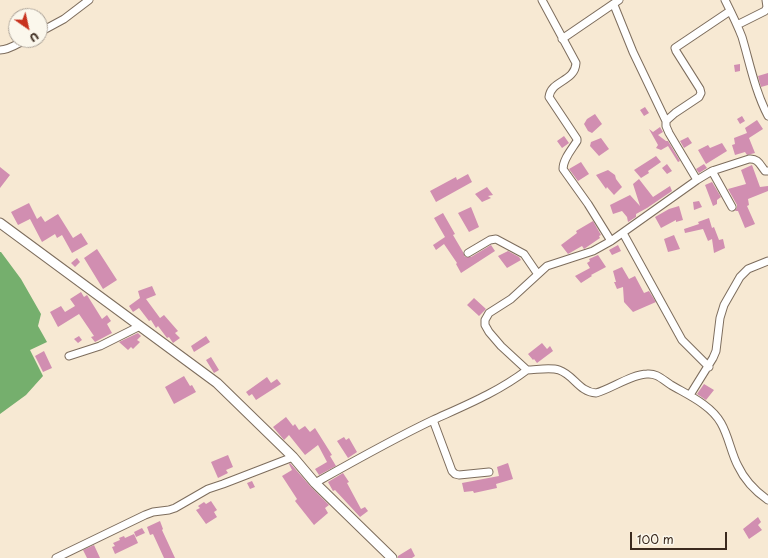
<!DOCTYPE html>
<style>
body{margin:0}
#map{position:relative;width:768px;height:558px;overflow:hidden;background:#f7e9d3;font-family:"Playpen Sans",sans-serif}
canvas{display:block}
.north{position:absolute;left:8px;top:8px;width:40px;height:40px;box-sizing:border-box;background:#fbf7ec;border:1px solid #aea59a;border-radius:50%;rotate:146deg;font-size:11px;font-weight:700;line-height:16px;text-align:center;color:#3b2a1e}
.north::after{content:'';display:block;margin:auto;width:14px;height:18px;background:#c8321e;clip-path:polygon(50% 0,100% 100%,50% 72%,0 100%)}
.scale{position:absolute;left:630px;top:532px;width:97px;height:18px;box-sizing:border-box;border:2px solid #3b2a1e;border-top:0;padding-left:5px;font-size:12px;line-height:14px;white-space:nowrap;color:#3b2a1e;-webkit-text-stroke:3px #fbf7ec;paint-order:stroke}
</style>
<div id="map">
<canvas width="768" height="558"></canvas>
<div class="north">U</div>
<div class="scale">100 m</div>
</div>
<script>
const ctx = document.querySelector('canvas').getContext('2d');
ctx.lineJoin = 'round';
function fillPath(path, color) {
  ctx.fillStyle = color;
  ctx.fill(path, 'evenodd');
}
function trace(path, color, width, dash) {
  ctx.strokeStyle = color;
  ctx.lineWidth = width;
  ctx.lineCap = dash ? 'butt' : 'round';
  ctx.setLineDash(dash || []);
  ctx.stroke(path);
}
fillPath(new Path2D(`
 M0 252H1L21 279 41 314 38 326 47 342 30 350 43 376 26 395 0 414Z`), '#75af6d');
fillPath(new Path2D(`
 M740 64V71L735 72 734 65Z
 M768 73V85L761 87 758 76Z
 M645 107 649 113 644 116 640 110Z
 M595 114 602 124 592 133 588 131 584 124 587 119Z
 M742 116 745 121 740 124 737 119Z
 M757 120 763 129 749 138 755 153 747 155 745 152 735 155 732 145 735 144 734 138 747 133 745 128Z
 M660 127 663 132 658 135 666 141H668L680 161 678 162 668 146 661 150 656 148 658 145 649 129 653 132Z
 M564 136 569 143 562 148 557 141Z
 M688 137 692 143 684 148 680 141Z
 M601 138 609 149 599 156 590 146 591 142Z
 M722 143 727 151 706 164 698 150 708 145 710 148Z
 M656 156 661 162 648 171 649 173 641 178 634 170Z
 M581 162 589 174 578 181 569 169Z
 M667 164 672 171 667 174 662 168Z
 M704 164 707 168 699 173 696 169Z
 M752 165 760 187 768 186V191L748 199 749 205 747 206 755 224 745 228 738 211H735L737 207V205L728 189 746 184 741 170Z
 M0 167 10 175 0 188Z
 M608 170 615 175 616 179 622 187 614 195 607 187 606 189 596 175Z
 M468 174 472 182 436 202 430 191 456 177 457 180Z
 M639 179 653 197 670 186 672 191 647 208 636 214V217L628 222 627 217 622 211 613 214 610 205 630 195 640 206 633 184Z
 M712 182 721 197 717 200V204L713 206 705 185Z
 M487 187 493 195 488 196 491 198 482 202 475 194Z
 M699 201 702 207 694 210 693 202Z
 M29 203 37 219 41 216 45 222 58 214 73 238 81 233 88 244 72 253 62 235 57 238 55 234 42 242 30 219 18 225 11 212Z
 M679 206 683 220 676 222V220L661 228 655 217 669 209Z
 M471 207 479 227 469 232 458 213Z
 M443 213 455 234 453 235 463 252 465 257H471L491 245 495 251 461 273 456 264 457 263 444 244 436 250 433 245 445 237 434 218Z
 M709 218 712 228 714 227 719 240 723 239 725 248 714 253 712 239 708 241 703 229 685 233 684 229 699 224 698 222Z
 M593 221 601 235 599 236 600 238 584 249 582 246 568 254 561 245 577 233 576 231Z
 M674 235 680 249 668 252 664 239Z
 M618 245 621 251 612 255 609 250Z
 M97 249 117 280 103 289 84 258Z
 M508 251 519 257 521 260 507 268 498 256Z
 M598 255 606 267 591 275 592 276 581 283 575 276 590 268 587 263 590 261 589 259Z
 M77 258 80 262 75 267 71 263Z
 M622 267 629 279 635 276 644 293 649 291 656 302 633 312 624 302 623 287 617 289 614 282H616L613 271Z
 M152 286 156 295 146 299 160 318 164 315 178 331 175 333 180 338 173 343 169 337 167 338 158 326 156 328 151 320 149 321 139 308 133 312 129 306 140 298 138 291Z
 M81 292 84 297 87 295 102 319 107 315 111 321 107 324 112 333 95 342 91 337 94 336 79 314 58 327 50 312 61 306 65 312 75 306 70 299Z
 M474 298 486 309 479 316 467 305Z
 M138 333 141 336 137 340 140 342 133 349 131 347 128 350 119 342Z
 M79 336 82 340 78 343 74 339Z
 M206 336 210 342 194 352 191 346Z
 M542 343 547 349 550 346 553 351 537 363 534 359 533 360 528 354Z
 M44 351 52 368 43 372 35 356Z
 M211 357 219 370 214 373 206 360Z
 M184 376 190 386 192 385 196 392 174 404 165 387Z
 M267 377 271 383 277 379 281 384 256 400 252 394 249 396 246 392Z
 M704 384 714 390 706 400 697 394Z
 M286 417 293 426 295 424 299 430 305 426 310 432 315 428 332 455 330 456 336 466 319 475 315 469 327 462 318 445 305 455 289 435 284 440 273 427Z
 M344 437 346 440 349 438 357 452 348 458 337 441Z
 M228 455 233 467 226 470 228 473 218 478 211 462Z
 M290 463 311 487 329 505 325 508 328 513 314 525 295 501 297 499 282 476 292 470 289 464Z
 M508 463 513 479 496 484 497 488 474 493 473 491 464 492 462 483 499 476 497 467Z
 M343 473 349 482 347 483 361 509 365 507 368 511 360 517 335 490 333 491 328 482Z
 M252 481 255 487 250 489 247 483Z
 M211 501 217 510 214 512 217 517 206 524 196 510 200 508 198 506 204 502 206 504Z
 M758 517 761 522 758 525 762 530 749 539 743 529Z
 M160 521 163 529 162 530 175 558H164L153 534 150 535 147 527Z
 M142 528 145 533 136 537 134 532Z
 M134 534 138 543 115 554 112 547 115 546 113 543 120 540 119 538 124 536 125 538Z
 M94 545 100 558H87L83 550Z
 M411 548 415 556 412 558H398V556Z`), '#d18eb1');
const minor = new Path2D(`
 M542 0 576 63C575 82 551 80 549 97L577 139V141C572 149 563 159 563 169L588 204 611 241
 M725 0C731 12 737 24 742 37 750 64 755 91 768 116
 M614 5 633 52 666 121V126L669 133 697 180
 M737 25 765 11 767 7 766 0
 M40 32 64 19 89 0
 M562 39 619 0
 M0 50C9 50 17 44 25 40
 M666 121 675 113 699 97 701 93 700 89 676 51 675 48 730 11
 M712 171 732 207
 M623 233 682 340 709 367
 M468 253 490 240 496 239 524 254 537 273
 M69 356 100 346 140 326
 M527 370C536 370 550 367 559 370 574 375 579 392 596 393 611 389 632 374 647 374 657 373 663 380 671 385 688 395 711 405 721 423 729 437 731 453 738 466 745 481 755 491 768 500
 M690 395 713 358 716 351 720 318 724 305 740 277 748 269 768 261
 M433 420 452 471 455 474 459 475 489 472
 M315 483C354 461 393 439 433 420 466 405 498 392 527 370L501 346 489 332 485 325V320L489 313 511 299 547 266 593 251 611 241 697 180 712 171 749 159C758 158 760 165 765 171H768
 M56 558 145 515 153 512 169 510 175 508 208 489 223 484 293 457`);
const major = new Path2D(`
 M0 223 217 383 293 457 315 483 392 558`);
trace(minor, '#7d6d5d', 9);
trace(major, '#7d6d5d', 11);
trace(minor, '#fff', 7);
trace(major, '#fff', 9);
</script>
